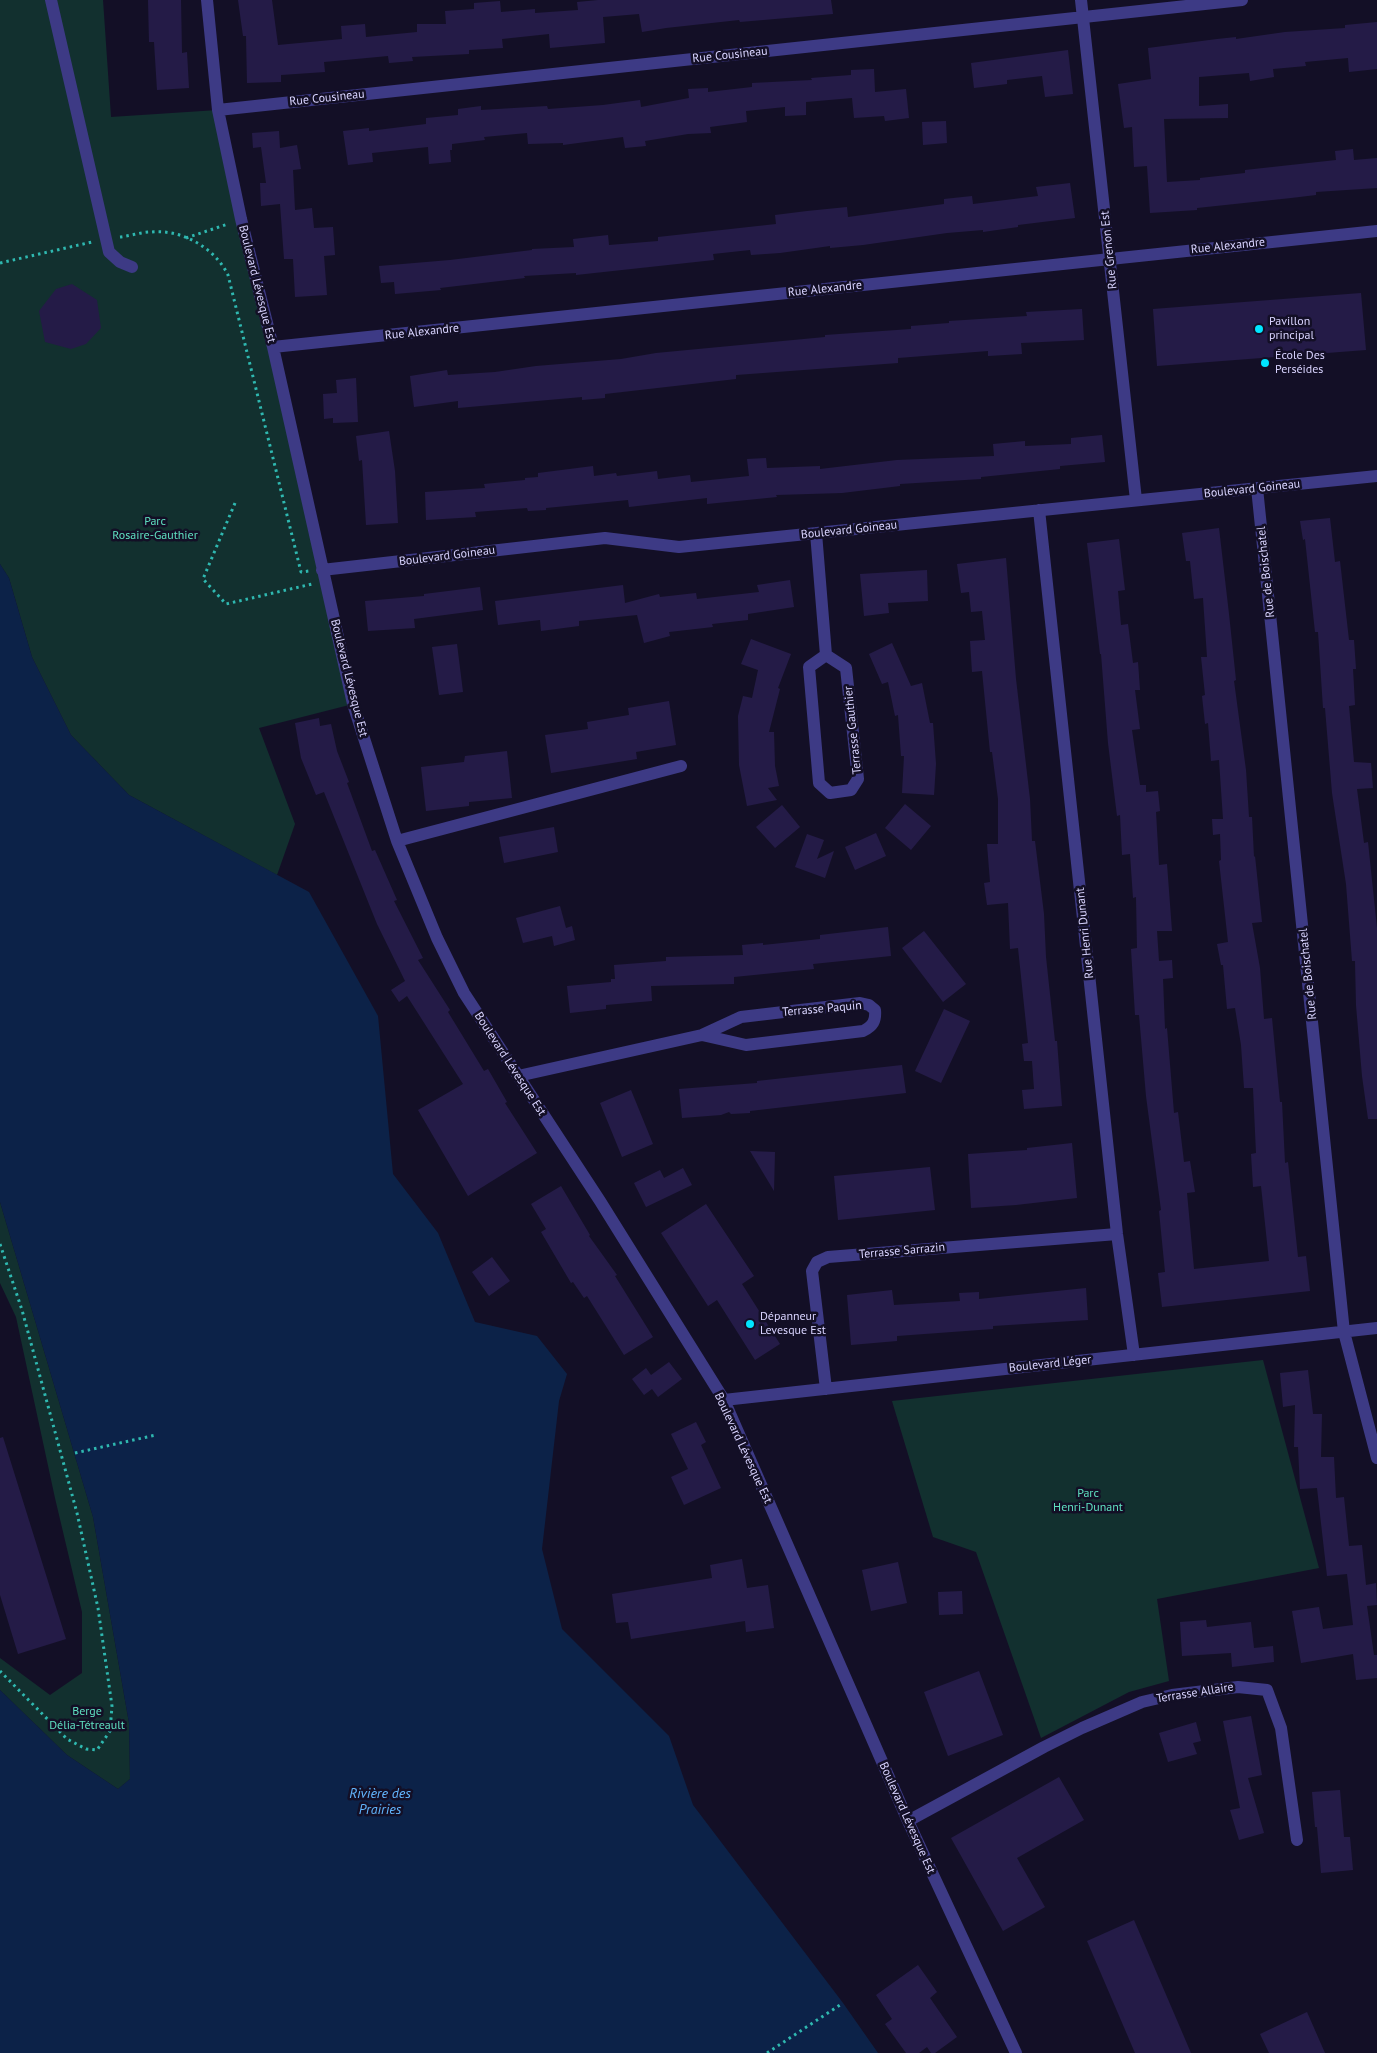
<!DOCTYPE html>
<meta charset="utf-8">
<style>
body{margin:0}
canvas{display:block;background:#130f26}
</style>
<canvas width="1377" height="2053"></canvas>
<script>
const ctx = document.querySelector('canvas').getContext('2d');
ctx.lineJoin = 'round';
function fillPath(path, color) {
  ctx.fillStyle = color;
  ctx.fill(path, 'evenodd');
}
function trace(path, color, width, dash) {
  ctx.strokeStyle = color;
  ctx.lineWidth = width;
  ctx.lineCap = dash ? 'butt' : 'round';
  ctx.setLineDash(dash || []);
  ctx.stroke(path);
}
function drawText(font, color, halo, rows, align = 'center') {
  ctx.font = font + ' "PT Sans",sans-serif';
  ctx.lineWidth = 5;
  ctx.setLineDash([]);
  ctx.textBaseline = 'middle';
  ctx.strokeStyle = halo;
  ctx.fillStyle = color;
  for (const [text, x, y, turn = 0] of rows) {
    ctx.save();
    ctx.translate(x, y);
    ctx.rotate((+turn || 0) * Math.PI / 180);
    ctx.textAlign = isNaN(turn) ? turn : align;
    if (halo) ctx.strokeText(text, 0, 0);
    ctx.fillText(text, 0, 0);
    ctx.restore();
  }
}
fillPath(new Path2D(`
 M0 0H103L111 117 218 110 353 704 259 728 295 824 277 875 129 795 71 735 32 657 9 578 0 564Z
 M0 1202 93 1517 129 1723 130 1779 118 1789 67 1755 0 1690V1658L50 1695 82 1673V1612L55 1498 16 1317 0 1283Z
 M1263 1360 1319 1568 1157 1599 1169 1681 1129 1692 1041 1738 976 1552 933 1537 892 1401Z`), '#12302f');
fillPath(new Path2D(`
 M0 564 9 578 32 657 71 735 129 795 309 892 378 1016 393 1174 438 1233 475 1322 537 1336 567 1374 559 1401 542 1549 562 1629 669 1736 693 1805 843 2003 878 2053H0V1690L67 1755 118 1789 130 1779 129 1723 93 1517 0 1202Z`), '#0c2248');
fillPath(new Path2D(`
 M148 0H181L182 53 187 52 189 88 157 90 154 42H149Z
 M238 0H272L278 45 342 39 341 26 365 24 366 37 417 32V24H446L445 11 474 9V3L500 1 501 12 535 9V13L578 10 577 2 598 0H831L833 14 740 22 739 20 666 28 642 32 639 14 603 17 605 43 550 48 549 34 502 39 503 48 469 50V54L412 57 413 61 389 63 388 56 324 62 325 72 281 75V82L247 83 246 36H243Z
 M1377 22V69L1349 72 1348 58 1305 62 1306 66 1273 69 1274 77 1250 81 1249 73 1199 77V106L1228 104V118L1164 119 1167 182 1200 180V178L1245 173V170L1336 160 1335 151 1353 149 1354 160 1377 158V188L1316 192V195L1291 198 1197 208V210L1150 213 1147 166 1134 167 1132 127 1124 128 1118 84 1151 79 1148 48 1217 39 1236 37V39L1285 32 1345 28V25Z
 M1068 50 1073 94 1045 97 1042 76 1007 80V84L974 88 971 63Z
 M874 69 875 92 906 89 909 118 885 121 884 116 854 118 852 98 806 102V115L785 116V107L746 111 747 122 710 127 711 133 688 134 645 141 646 146 625 148 623 137 563 145V143L528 144 527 133 484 137 485 140 452 144V150H450L451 162 429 164 428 147 372 153 373 162 348 165 343 131 369 128V131L426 124V118L458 115V109L481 106V110L547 106 548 109 603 105 640 100 641 107 689 98 688 89 708 88V92L752 87V83L812 80 811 78 851 75V70Z
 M946 121 947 143 923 145 922 122Z
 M279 131 280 148 297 145 301 169 293 170 295 210 312 208 314 228 333 227 335 255 324 256 327 295 295 297 293 259H284L280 204 261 206 260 183H266L261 147 253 148 252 133Z
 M1070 183 1075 218 1018 225V227L983 232V230L947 233 863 245 830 248V246L780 253 751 255 750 250 713 254 714 260 576 275V273L524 276 525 278 440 288 441 290 395 294 394 282 381 283 379 266 450 260 532 250V249L574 247 573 239 608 235 609 245 658 241V237L776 224 775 215 807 211 847 207 848 217 944 204V199L972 196 973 204 1038 196 1036 187Z
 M72 284 97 300 101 328 86 344 71 349 45 342 39 311 56 289Z
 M1361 293 1366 350 1157 366 1153 309Z
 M1082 309 1084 340 1021 343 1022 354 988 356V351L898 358V363L736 375V379L605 394V398L582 400V397L458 408V401L414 407 410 376 447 370 448 375 495 372 536 366 621 359 656 353 825 337V335L911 329V326L949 323V321L1027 316 1026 312Z
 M356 378 358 422 333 423V418L324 419 323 394 337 393 336 380Z
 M389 431 395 471 398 523 366 525 362 460 359 461 356 436Z
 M1102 435 1105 462 1060 466V469L981 477V479L900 484V486L842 493 776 495 777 497 707 504V498L629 507 628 500 546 508V510L528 511 527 508 475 512 476 517 426 520 425 492 485 488 484 484 525 480V478L538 477V473L593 466 594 476 616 473 617 476 657 471 658 479 690 475 691 482 749 476 747 459 766 458 767 468 820 466V469L897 460 994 456 993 444 1025 441V446L1071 444V438Z
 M1330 518 1335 562 1340 561 1349 640H1354L1356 669H1353L1355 705 1349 706 1354 762 1371 763 1373 788 1357 789 1364 843 1368 842 1377 928V1119H1368L1362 1076 1356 1005 1355 961H1352L1346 884 1332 793 1325 708H1323L1318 632H1315L1305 539 1303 540 1300 521Z
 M1219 528 1229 614 1236 680 1234 681 1246 770 1249 817H1252L1254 857 1255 856 1262 922 1252 923 1260 968 1264 1019 1272 1018 1280 1102H1282L1285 1163 1288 1162 1298 1257 1306 1256 1310 1291 1162 1307 1158 1273 1165 1272 1159 1211 1161 1210 1146 1096 1139 1015H1135L1131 949 1137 948 1136 897 1133 898 1130 854 1122 855 1120 815 1117 816 1108 743 1101 654H1100L1087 543 1119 539 1125 590 1118 591 1121 625 1128 624 1133 663 1138 662 1140 690H1135L1140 729 1132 730 1140 785H1146V792L1158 791 1160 811 1156 812 1159 865 1167 864 1172 931H1157L1159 961 1172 960 1173 978 1163 979 1165 1029 1167 1028 1174 1113 1178 1112 1184 1162 1190 1161 1195 1192 1187 1193 1194 1269 1269 1261 1261 1186 1253 1187 1251 1154 1256 1153 1253 1088H1244L1241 1045 1235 1008 1227 1009 1223 965H1221L1217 944 1228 942 1219 861 1221 860 1220 834 1213 835 1212 819H1223L1219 760 1211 761 1208 723 1205 724 1202 696 1205 695 1201 657H1207L1203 598 1194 599 1190 561H1186L1182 533Z
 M1006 558 1016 679 1030 799 1032 841H1035L1044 914 1046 957 1055 1041H1057L1062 1106 1024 1109 1022 1090 1034 1089 1032 1061H1024L1022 1044 1028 1043 1018 948 1010 949 1008 903 987 905 984 883 990 882 987 844H998V799L992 752H990L982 671 972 672 970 641 985 640 982 611 971 612 969 592 961 593 957 564Z
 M927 570 928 601 888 603 889 613 864 616 860 574Z
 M790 580 794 607 748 614V620L712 624 713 627 669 632 670 636 644 643 637 615 579 621V626L541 631 540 620 498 625 495 601 623 585 625 603 659 594 660 597 696 593 697 599 759 592 757 585Z
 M480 587 483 610 414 619 415 628 368 631 365 601 424 596V594Z
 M751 639 791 654 778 688 780 689 769 732H774L775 766 779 786 768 788 777 800 747 806 739 765 738 716 743 696 752 698 758 670 741 664Z
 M892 643 911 686 922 683 930 723H933L936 764 934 795 902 793 904 756H901L898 715 895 716 888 682 882 684 869 654Z
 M457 644 463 692 439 695 432 647Z
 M669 701 676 745 636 752 637 759 551 773 545 735 588 729 587 722 629 715 628 708Z
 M319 718 320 726 331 724 337 751 349 782 347 783 372 851 375 850 397 900 394 901 423 958 418 960 450 1010 448 1012 484 1071 488 1069 507 1102 505 1103 537 1153 468 1196 418 1110 463 1084 407 996 399 1002 391 990 405 981 377 924 324 792 316 795 301 758 295 723Z
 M507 751 512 798 469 802V806L426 811 421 767 464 762 465 756Z
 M905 804 931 826 911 850 885 828Z
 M782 805 800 827 775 848 756 827Z
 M554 827 558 852 504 863 499 837Z
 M876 833 886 856 855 870 845 847Z
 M807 834 824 840 817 859 834 851 825 878 795 867Z
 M560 906 566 928 572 926 575 940 554 946 552 936 523 943 516 918Z
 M888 927 891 956 813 964 814 969 734 977V984L651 986 652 1001 606 1005V1009L570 1013 567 986 611 982V979H615L614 965 666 961V957L743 955 742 945 763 943V945L820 939V935Z
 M924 931 966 984 943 1002 902 948Z
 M944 1009 970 1021 941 1083 915 1071Z
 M902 1065 906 1093 750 1111V1113L731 1114 729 1112 721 1115 682 1118 679 1089 757 1083V1081Z
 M631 1090 653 1144 622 1157 600 1103Z
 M1072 1143 1077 1198 1016 1205 971 1208 968 1154 1027 1150V1148Z
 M750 1151 775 1152 774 1191Z
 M930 1167 935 1210 838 1220 834 1176Z
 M683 1168 692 1185 646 1207 634 1183 660 1170 664 1178Z
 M561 1186 590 1235 589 1236 617 1275 615 1276 653 1337 624 1355 587 1296 584 1298 573 1282 571 1283 541 1232 546 1229 531 1204Z
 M706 1204 754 1276 742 1284 780 1344 755 1360 717 1300 708 1306 661 1233Z
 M492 1257 510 1281 489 1296 472 1272Z
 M1086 1288 1088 1320 993 1326V1329L897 1336V1341L851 1345 847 1295 892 1290 894 1305 960 1301 959 1293 979 1292V1299Z
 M669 1362 682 1379 658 1397 652 1389 644 1395 632 1379 646 1368 651 1375Z
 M1308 1370 1313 1414H1322L1321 1457H1334L1336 1498 1344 1497 1349 1546 1362 1545 1366 1585 1376 1583 1377 1605 1367 1606 1374 1655H1377V1678L1356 1680 1353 1654 1301 1663 1292 1611 1319 1607 1323 1629 1353 1625 1347 1574 1327 1576 1317 1488 1300 1489 1298 1447H1294L1295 1405 1283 1407 1280 1373Z
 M696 1422 706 1442 701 1445 721 1488 684 1505 671 1477 688 1469 671 1434Z
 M3 1437 66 1639 18 1654 0 1595V1438Z
 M742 1559 747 1588 768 1585 774 1628 746 1632 745 1621 631 1639 628 1622 616 1623 612 1594 712 1578 710 1565Z
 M898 1562 907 1603 871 1611 862 1570Z
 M962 1591 963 1614 939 1615 938 1592Z
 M1206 1620 1207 1627 1251 1622 1254 1648 1273 1646 1274 1662 1232 1667 1231 1653 1182 1656 1180 1622Z
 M979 1671 1003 1735 948 1756 924 1692Z
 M1251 1716 1262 1775 1248 1778 1264 1833 1239 1840 1230 1810 1240 1808 1223 1721Z
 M1196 1722 1201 1741 1193 1743 1197 1754 1168 1762 1159 1733Z
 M1059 1777 1084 1820 1017 1858 1045 1907 1003 1931 951 1838Z
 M1340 1790 1344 1837H1350L1353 1870 1321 1873 1317 1827H1315L1312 1792Z
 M1134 1920 1191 2053H1135L1087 1941Z
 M918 1965 937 1992 930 1998 957 2037 935 2053H931L927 2047 919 2053H906L885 2024 892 2019 876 1995Z
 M1307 2012 1325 2053H1269L1260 2034Z`), '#241b47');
trace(new Path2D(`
 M120 237C130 236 141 232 151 232 182 229 215 248 228 275L301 572 309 571
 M186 238 228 224
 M0 263 92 242
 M235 503 203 579 226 604 312 584
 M0 1244 22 1310 77 1513 98 1608 112 1706 110 1731 97 1750 86 1749 67 1739 0 1671
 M75 1453 156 1435
 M767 2053 843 2003`), '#2fb8b0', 3, [2.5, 4]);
trace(new Path2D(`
 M51 0 109 252 120 262 132 267
 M207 0 218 110 241 219 273 347 353 704 397 841 437 938 464 993 600 1201 724 1400 908 1821 1016 2053
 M1081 0 1136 500
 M218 110 1242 0
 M273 347 1377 231
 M1257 488 1344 1332 1377 1458
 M1039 510 1117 1234 1134 1355
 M816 533 826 655
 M322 570 605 538 679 547 1377 476
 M826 655 846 668 858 779 851 790 830 793 819 783 809 667Z
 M397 841 681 766
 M518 1076 702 1035 741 1017 860 1003 869 1005 875 1010C876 1021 873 1026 863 1031L746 1045 702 1035
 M826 1389 812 1271 817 1262 828 1257 1117 1234
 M724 1400 1377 1328
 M908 1821 1044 1747 1082 1728 1142 1702 1172 1695 1238 1687 1267 1690 1281 1728 1297 1840`), '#3d3a85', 12);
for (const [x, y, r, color] of [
 [1259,329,5,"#00e5ff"],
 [1265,363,5,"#00e5ff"],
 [750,1324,5,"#00e5ff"]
]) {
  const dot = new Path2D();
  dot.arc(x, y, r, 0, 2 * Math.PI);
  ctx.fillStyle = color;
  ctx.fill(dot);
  trace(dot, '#130f26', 2);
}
drawText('12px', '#d9d4ff', '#130f26', [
 ["Rue Cousineau",730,55,-6],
 ["Rue Cousineau",327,98,-6],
 ["Rue Alexandre",1228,246,-6],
 ["Rue Grenon Est",1109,250,-96],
 ["Boulevard Lévesque Est",257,284,76],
 ["Rue Alexandre",825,289,-6],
 ["Rue Alexandre",422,332,-6],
 ["Boulevard Goineau",1252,489,-6],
 ["Boulevard Goineau",849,530,-6],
 ["Boulevard Goineau",447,556,-7],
 ["Rue de Boischatel",1266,572,-96],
 ["Boulevard Lévesque Est",349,678,76],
 ["Terrasse Gauthier",853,730,-96],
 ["Rue Henri Dunant",1085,933,-96],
 ["Rue de Boischatel",1308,974,-96],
 ["Terrasse Paquin",822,1009,-5],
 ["Boulevard Lévesque Est",510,1064,57],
 ["Terrasse Sarrazin",902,1251,-5],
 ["Boulevard Léger",1050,1364,-6],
 ["Boulevard Lévesque Est",743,1448,65],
 ["Terrasse Allaire",1195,1693,-9],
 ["Boulevard Lévesque Est",907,1818,66]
]);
drawText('12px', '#d9d4ff', '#130f26', [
 ["Pavillon",1269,322],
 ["principal",1269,336],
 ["École Des",1275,356],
 ["Perséides",1275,370],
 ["Dépanneur",760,1317],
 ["Levesque Est",760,1331]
], 'left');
drawText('12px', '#5fe0c0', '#130f26', [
 ["Parc",155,522],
 ["Rosaire-Gauthier",155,536],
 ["Parc",1088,1494],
 ["Henri-Dunant",1088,1508],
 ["Berge",87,1712],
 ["Délia-Tétreault",87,1726]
]);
drawText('italic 14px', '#62b6ff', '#130f26', [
 ["Rivière des",380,1794],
 ["Prairies",380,1810]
]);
</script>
